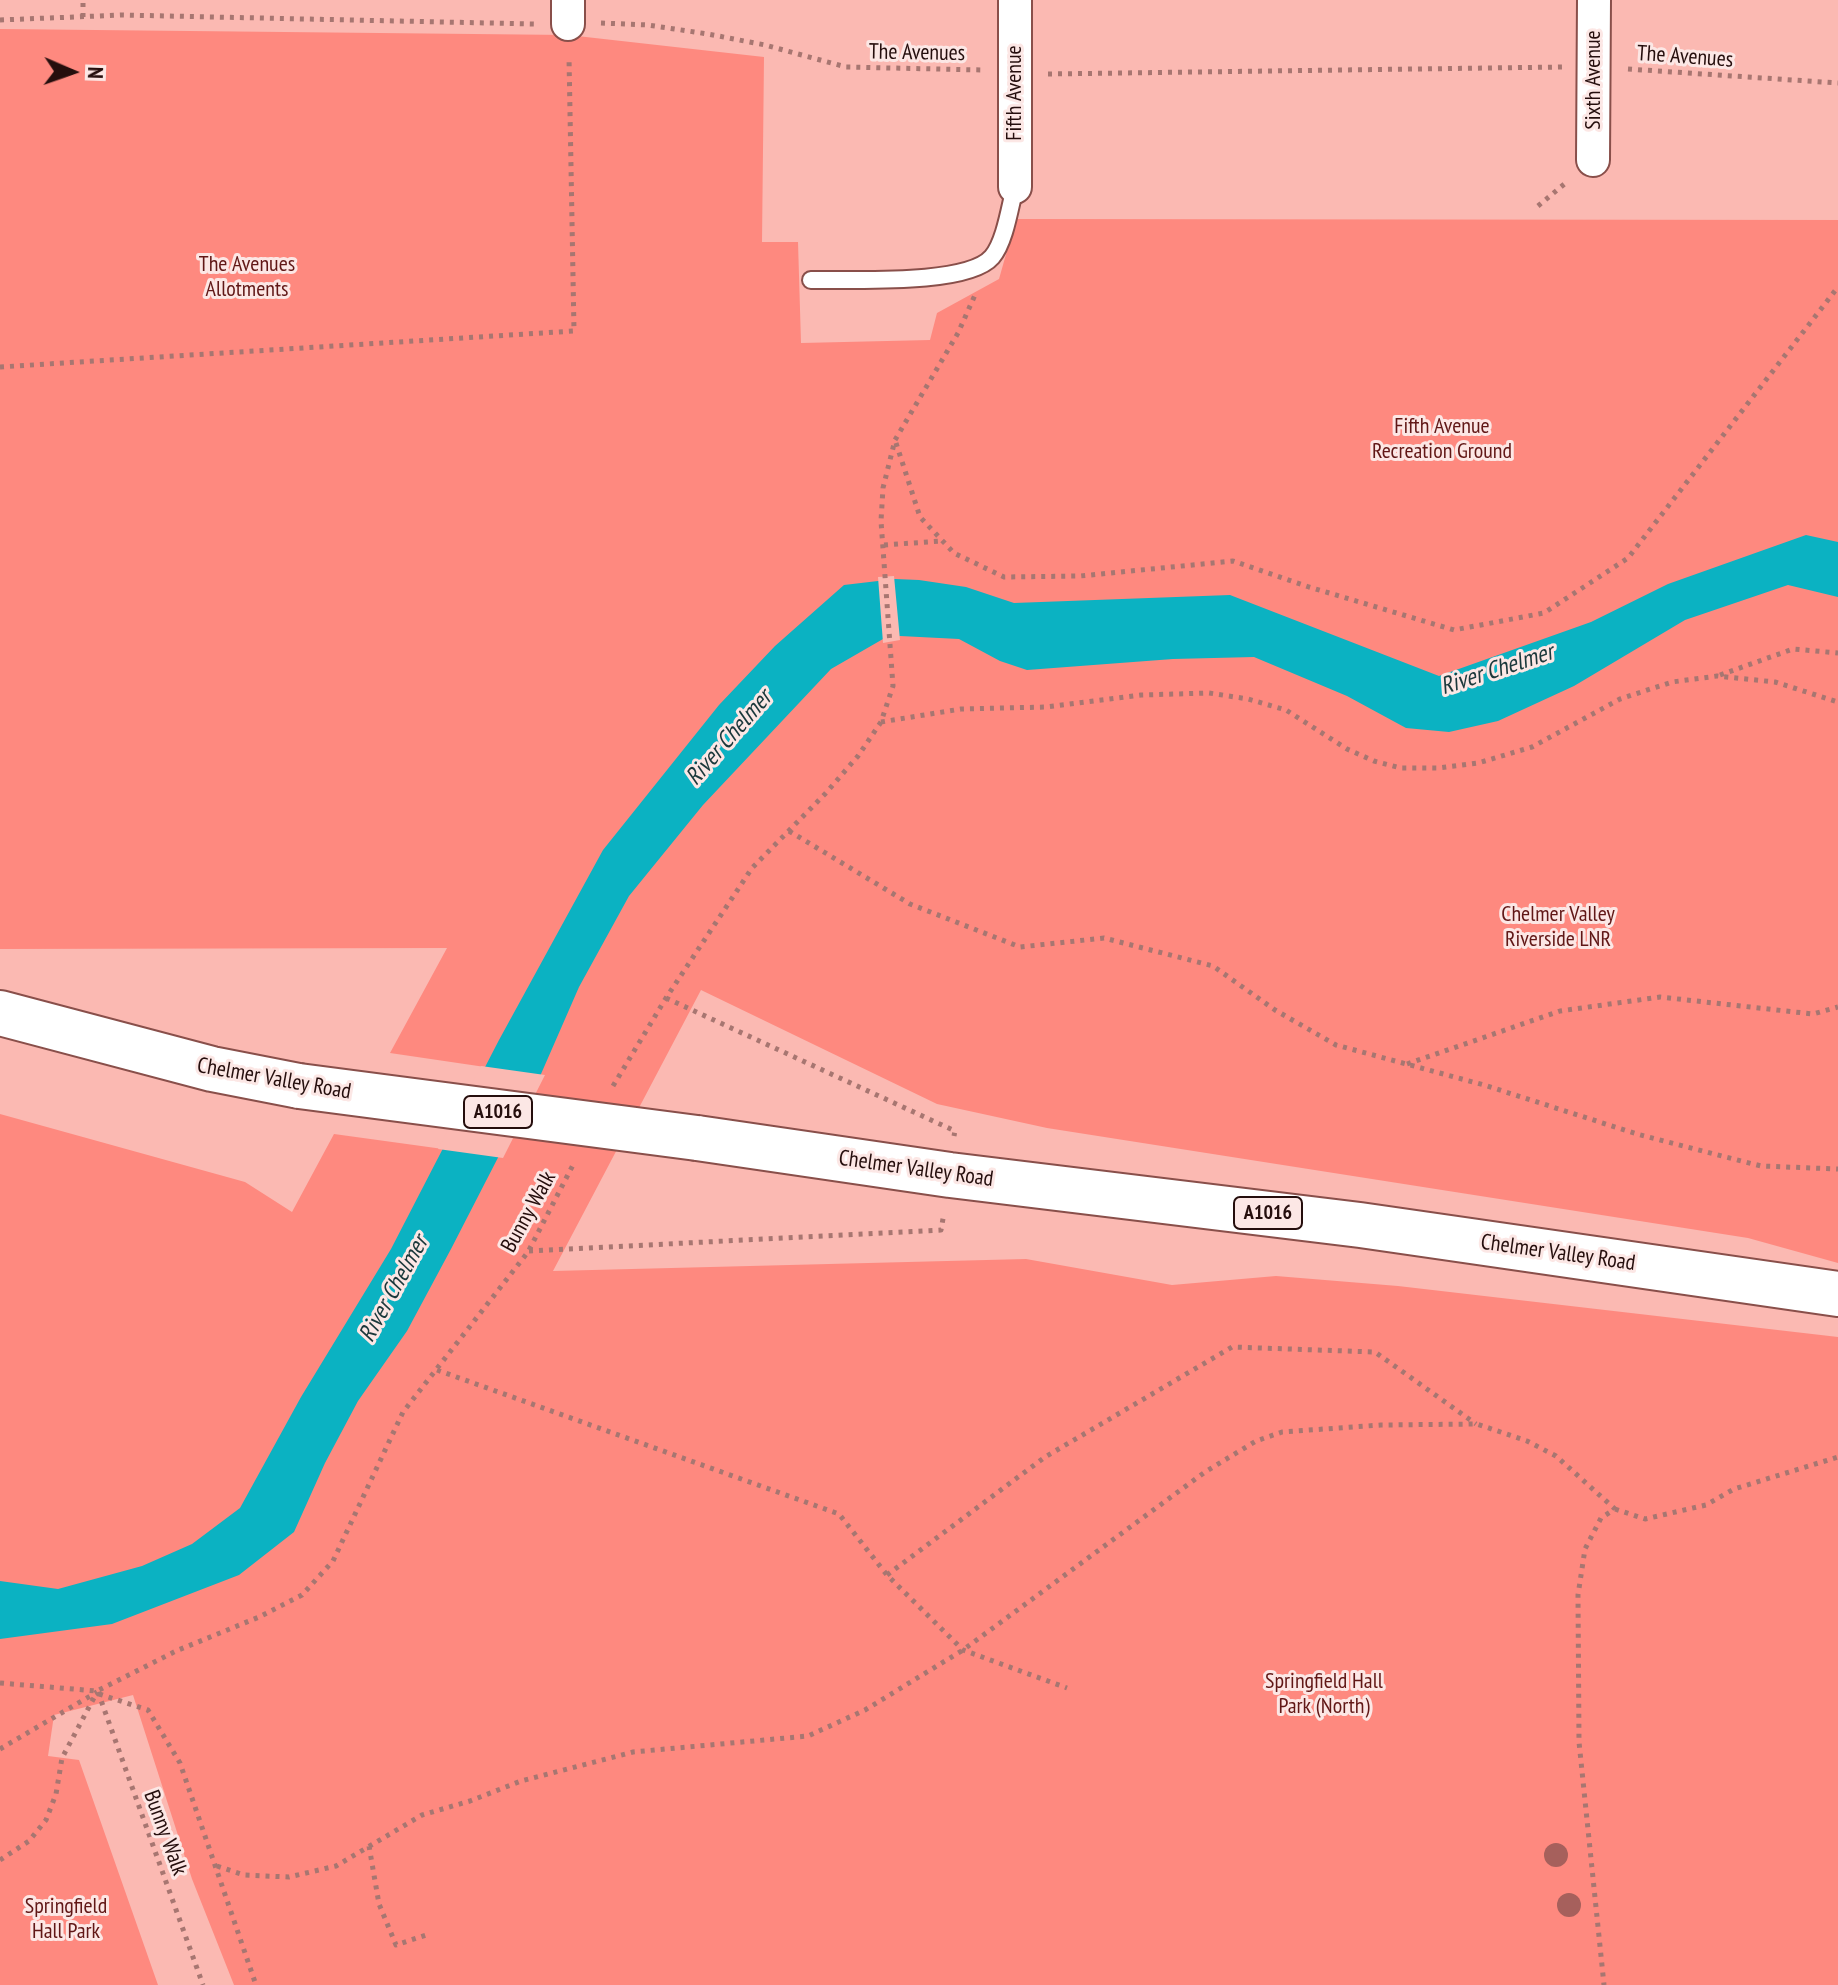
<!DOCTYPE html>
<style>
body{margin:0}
#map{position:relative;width:1838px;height:1985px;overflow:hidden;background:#fbb9b2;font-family:"PT Sans Narrow",sans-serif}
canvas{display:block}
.north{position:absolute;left:32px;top:32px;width:80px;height:80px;-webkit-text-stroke:6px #fce7e5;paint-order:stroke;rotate:92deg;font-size:22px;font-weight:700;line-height:32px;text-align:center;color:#250e0d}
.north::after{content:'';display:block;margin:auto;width:28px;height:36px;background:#250e0d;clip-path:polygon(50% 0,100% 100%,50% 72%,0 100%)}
</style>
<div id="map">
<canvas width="1838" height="1985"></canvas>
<div class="north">N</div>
</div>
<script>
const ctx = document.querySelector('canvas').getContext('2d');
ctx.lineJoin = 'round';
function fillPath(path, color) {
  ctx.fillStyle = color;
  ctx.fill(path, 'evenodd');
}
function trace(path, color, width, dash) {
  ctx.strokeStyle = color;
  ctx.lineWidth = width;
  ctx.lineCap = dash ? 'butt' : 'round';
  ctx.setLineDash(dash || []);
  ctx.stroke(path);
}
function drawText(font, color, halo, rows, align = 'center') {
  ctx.font = font + ' "PT Sans Narrow",sans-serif';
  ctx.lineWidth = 6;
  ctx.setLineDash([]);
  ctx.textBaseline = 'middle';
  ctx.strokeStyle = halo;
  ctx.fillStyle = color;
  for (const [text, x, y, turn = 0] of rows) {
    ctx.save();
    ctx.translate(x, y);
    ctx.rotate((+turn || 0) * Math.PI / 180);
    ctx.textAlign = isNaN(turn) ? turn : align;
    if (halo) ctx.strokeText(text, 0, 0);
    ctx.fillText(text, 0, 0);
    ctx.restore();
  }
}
fillPath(new Path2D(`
 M0 29 568 35 764 57 762 242H798L801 343 930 340 937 313 999 279 1016 219 1838 220V1263L1748 1238 1047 1128 937 1104 701 990 553 1271 1026 1259 1172 1285 1276 1276 1398 1286 1838 1337V1985H234L192 1879 133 1695 54 1715 48 1756 79 1760 158 1985H0V1114L245 1182 292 1212 334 1134 443 1149 485 1067 390 1053 447 948 0 949Z`), '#fe897f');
fillPath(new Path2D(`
 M1806 535 1838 542V597L1788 585 1685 620 1574 686 1498 721 1449 732 1406 728 1347 696 1254 657 1173 659 1027 670 1000 661 959 639 900 636 883 639 831 669 703 805 629 896 579 987 541 1074 451 1249 407 1331 358 1401 325 1463 294 1532 239 1575 112 1624 0 1639V1581L58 1589 142 1566 192 1544 240 1508 301 1397 391 1249 499 1040 603 850 719 705 775 646 844 585 895 579 919 580 966 587 1014 603 1230 595 1439 676 1591 622 1668 584Z`), '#0bb2c2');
fillPath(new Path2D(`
 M894 576 900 640 883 643 878 577Z
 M481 1066 545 1075 503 1158 438 1149Z`), '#fbb9b2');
const service = new Path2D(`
 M811 280C849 279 967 286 992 257 1005 242 1010 206 1015 187`);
const minor = new Path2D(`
 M568 0V24
 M1593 160 1594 0
 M1015 187V0`);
const primary = new Path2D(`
 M0 1013 212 1069 299 1086
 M697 1138 950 1175 1360 1225 1838 1294`);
trace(service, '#894f4a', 20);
trace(minor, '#894f4a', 36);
trace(primary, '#894f4a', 48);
trace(new Path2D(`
 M83 17V0
 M0 20 122 15 535 24
 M601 23 648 25 708 34 765 45 846 67 982 70
 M1628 69 1838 83
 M1048 74 1562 67
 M1538 206 1568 181
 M0 367 574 331 569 57
 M896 443 920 517 954 553 1004 577 1080 576 1233 561 1309 587 1454 630 1544 613 1628 558 1838 287
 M884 545 942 541
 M1720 675 1793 649 1838 653
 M881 722 961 709 1046 707 1141 695 1209 693 1248 699 1286 710 1347 749 1374 761 1401 768H1439L1478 763 1532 747 1620 699 1672 682 1717 676 1775 682 1838 702
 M789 831 910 904 1020 947 1104 938 1213 966 1275 1010 1336 1045 1484 1085 1637 1134 1761 1166 1838 1169
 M666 998 955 1131 954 1136
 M1407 1064 1560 1011 1660 997 1813 1014 1838 1007
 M613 1086 666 998 752 868 825 794 858 756 881 722 893 686 881 521 883 488 895 440 958 333 975 295
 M529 1251 941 1230 944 1213
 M437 1370 839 1514 887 1575 963 1650 1067 1688
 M1615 1509 1645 1519 1706 1505 1734 1489 1838 1457
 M887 1575 1045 1457 1232 1347 1375 1352 1476 1424
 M0 1683 97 1691 176 1651 259 1617 302 1595 333 1561 403 1412 528 1252 574 1163
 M98 1692 203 1985
 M99 1694 148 1710 180 1763 256 1985
 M0 1749 97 1692
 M369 1846 379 1904 396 1945 429 1934
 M0 1860 29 1841 46 1820 56 1794 62 1758 97 1692
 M217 1866 244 1875 289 1877 336 1866 422 1815 470 1801 521 1781 633 1752 808 1736 865 1710 963 1650 1205 1472 1256 1441 1282 1432 1381 1425 1477 1424 1527 1441 1556 1456 1615 1509 1601 1518 1585 1549 1578 1595 1579 1742 1604 1985`), '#a77671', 5, [4, 6]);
trace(service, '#fff', 16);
trace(minor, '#fff', 32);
trace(primary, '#fff', 44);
const primaryBridge = new Path2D(`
 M299 1086 697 1138`);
trace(primaryBridge, '#894f4a', 48, []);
trace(primaryBridge, '#fff', 44);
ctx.fillStyle = '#a6605c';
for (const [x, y] of [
 [1556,1855],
 [1569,1905]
]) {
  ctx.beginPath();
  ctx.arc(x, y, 12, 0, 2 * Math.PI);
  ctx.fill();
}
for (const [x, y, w] of [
 [498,1112,68],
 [1268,1213,68]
]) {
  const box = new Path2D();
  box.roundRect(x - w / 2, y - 16, w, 32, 6);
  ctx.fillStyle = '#fce7e5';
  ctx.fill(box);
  trace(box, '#250e0d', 2);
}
drawText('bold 20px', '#250e0d', null, [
 ["A1016",498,1112],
 ["A1016",1268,1213]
]);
drawText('22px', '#250e0d', '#fce7e5', [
 ["The Avenues",917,53,1],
 ["The Avenues",1685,57,4],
 ["Sixth Avenue",1594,80,-90],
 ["Fifth Avenue",1015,93,-90],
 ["Chelmer Valley Road",274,1079,10],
 ["Chelmer Valley Road",916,1169,8],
 ["Bunny Walk",529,1212,-61],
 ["Chelmer Valley Road",1558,1253,8],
 ["Bunny Walk",165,1833,70]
]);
drawText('22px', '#611716', '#fce7e5', [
 ["The Avenues",247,265],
 ["Allotments",247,290],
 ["Fifth Avenue",1442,427],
 ["Recreation Ground",1442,452],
 ["Chelmer Valley",1558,915],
 ["Riverside LNR",1558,940],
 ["Springfield Hall",1324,1682],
 ["Park (North)",1324,1707],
 ["Springfield",66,1907],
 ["Hall Park",66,1932]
]);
drawText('italic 24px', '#1b383b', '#fce7e5', [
 ["River Chelmer",1497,670,-18],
 ["River Chelmer",729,738,-49],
 ["River Chelmer",394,1289,-61]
]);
</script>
